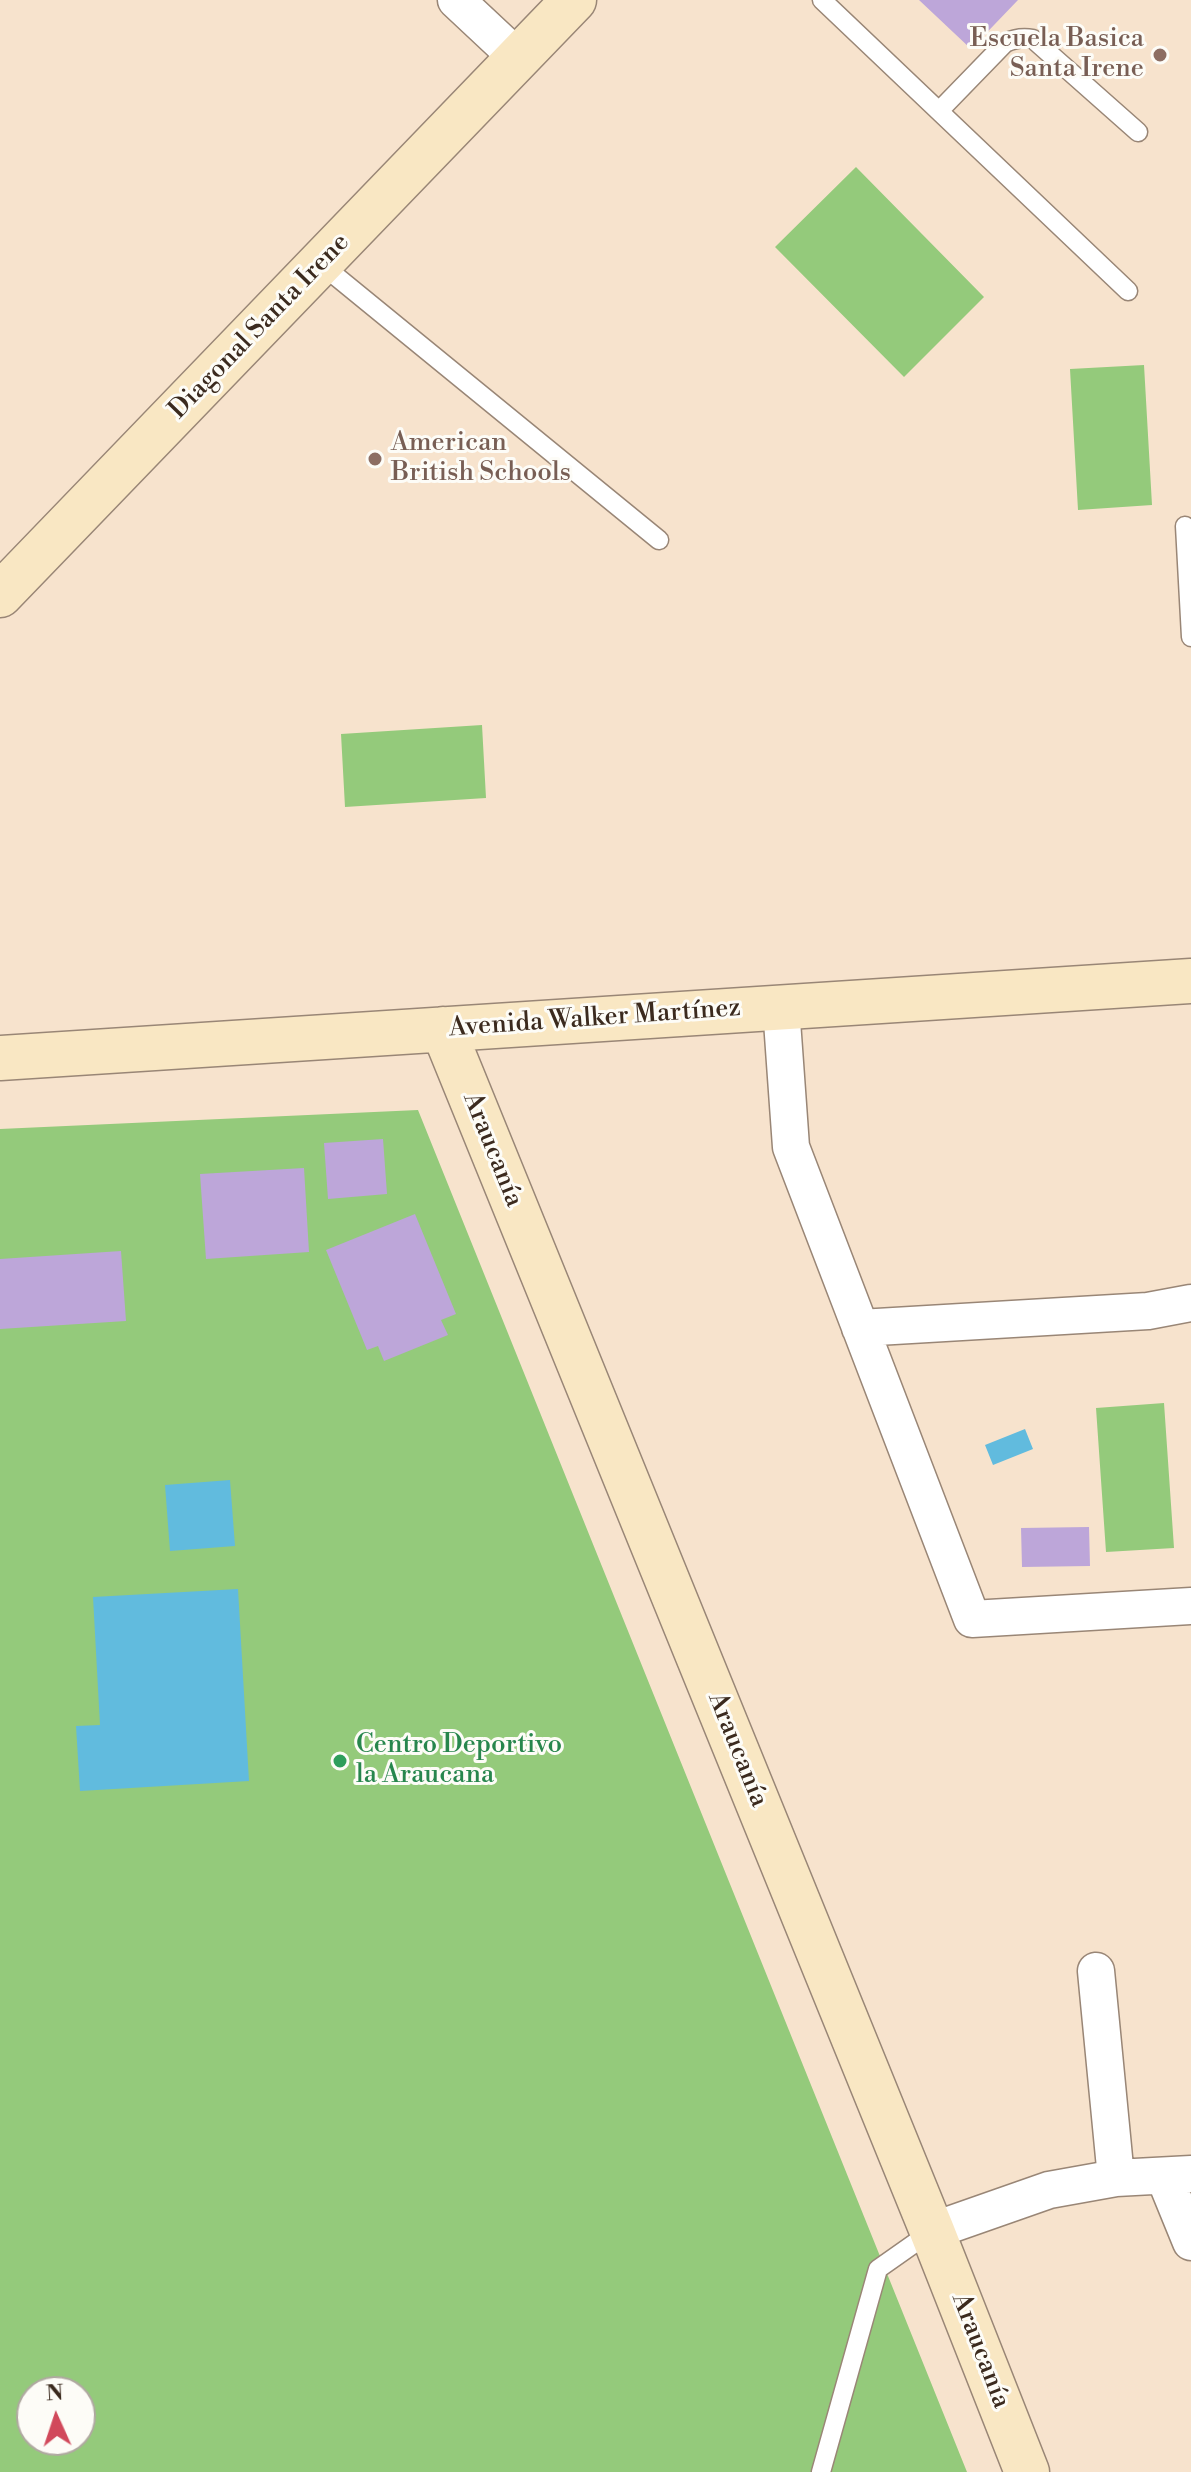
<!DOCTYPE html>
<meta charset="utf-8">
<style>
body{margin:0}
#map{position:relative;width:1191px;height:2472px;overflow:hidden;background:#f7e3cd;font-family:"Libre Bodoni",serif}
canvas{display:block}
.north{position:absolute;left:16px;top:2376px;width:80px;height:80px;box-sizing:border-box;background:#fdfcf7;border:2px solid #afa8a0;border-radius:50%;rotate:357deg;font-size:22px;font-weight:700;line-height:32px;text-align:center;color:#3b2a1e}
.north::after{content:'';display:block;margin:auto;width:28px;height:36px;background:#d1495b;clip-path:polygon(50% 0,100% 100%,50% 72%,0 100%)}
</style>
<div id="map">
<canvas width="1191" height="2472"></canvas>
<div class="north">N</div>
</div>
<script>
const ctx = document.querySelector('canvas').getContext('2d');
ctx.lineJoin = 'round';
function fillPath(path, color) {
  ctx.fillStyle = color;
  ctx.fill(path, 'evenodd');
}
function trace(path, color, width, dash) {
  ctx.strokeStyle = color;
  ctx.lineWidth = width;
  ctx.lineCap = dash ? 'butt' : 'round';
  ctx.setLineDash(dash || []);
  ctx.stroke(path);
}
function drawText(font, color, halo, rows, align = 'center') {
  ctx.font = font + ' "Libre Bodoni",serif';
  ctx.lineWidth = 6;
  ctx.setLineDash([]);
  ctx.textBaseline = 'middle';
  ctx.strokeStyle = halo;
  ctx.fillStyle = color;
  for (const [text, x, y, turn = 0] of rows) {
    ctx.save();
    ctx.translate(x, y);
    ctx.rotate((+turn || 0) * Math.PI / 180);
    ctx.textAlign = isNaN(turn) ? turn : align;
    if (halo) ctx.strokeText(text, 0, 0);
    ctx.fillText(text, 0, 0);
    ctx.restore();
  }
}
fillPath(new Path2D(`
 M856 167 984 297 904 377 775 247Z
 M1144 365 1152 505 1078 510 1070 369Z
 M482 725 486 798 345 807 341 734Z
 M418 1110 967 2472H0V1129ZM32 2392H80V2440H32Z
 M1164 1403 1174 1548 1106 1552 1096 1408Z`), '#94ca7b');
fillPath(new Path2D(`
 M1025 1429 1033 1449 993 1465 985 1445Z
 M230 1480 235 1546 170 1551 165 1485Z
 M238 1589 249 1781 80 1791 76 1726 100 1725 93 1597Z`), '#61bbde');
fillPath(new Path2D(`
 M919 0H1018L971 49Z
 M383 1139 387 1194 328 1199 324 1143Z
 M304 1168 309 1252 206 1259 200 1174Z
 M415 1214 456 1314 441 1320 448 1335 384 1361 378 1346 367 1350 326 1250Z
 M121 1251 126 1321 0 1329V1259Z
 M1089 1527 1090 1566 1022 1567 1021 1528Z`), '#bda6d9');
const lane = new Path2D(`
 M822 0 1128 291
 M939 111 1005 43C1015 38 1023 37 1033 39L1138 132
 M321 264 659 540
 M1185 526 1191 637
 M821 2472 878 2269 932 2231`);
const street = new Path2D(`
 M456 0 519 59
 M781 1007 791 1147 972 1619 1191 1606
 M860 1328 1148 1311 1191 1303
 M1096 1971 1116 2178
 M1164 2176 1191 2242
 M932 2231 1049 2190 1116 2178 1191 2174`);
const secondary = new Path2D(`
 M0 595 574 0
 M443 1029 932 2231 1027 2472
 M0 1058 1191 981`);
trace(lane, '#998676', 21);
trace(street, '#998676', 39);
trace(secondary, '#998676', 47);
trace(lane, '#fff', 18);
trace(street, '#fff', 36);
trace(secondary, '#f9e7c3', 44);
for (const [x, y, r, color] of [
 [1160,55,8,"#8d6e63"],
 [375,459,8,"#8d6e63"],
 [340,1761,8,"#2e9e5b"]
]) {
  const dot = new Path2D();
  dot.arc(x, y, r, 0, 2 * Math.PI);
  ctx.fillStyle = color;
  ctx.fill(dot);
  trace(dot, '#fdfcf7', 3);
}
drawText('26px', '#785e54', '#fdfcf7', [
 ["Escuela Basica",1144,40],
 ["Santa Irene",1144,70],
 ["American",391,444,"left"],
 ["British Schools",391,474,"left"]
], 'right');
drawText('26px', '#3b2a1e', '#fdfcf7', [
 ["Diagonal Santa Irene",260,327,-46],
 ["Avenida Walker Martínez",595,1019,-4],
 ["Araucanía",492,1150,68],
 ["Araucanía",737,1750,68],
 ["Araucanía",980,2351,69]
]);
drawText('26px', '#27864d', '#fdfcf7', [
 ["Centro Deportivo",356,1746],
 ["la Araucana",356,1776]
], 'left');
</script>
